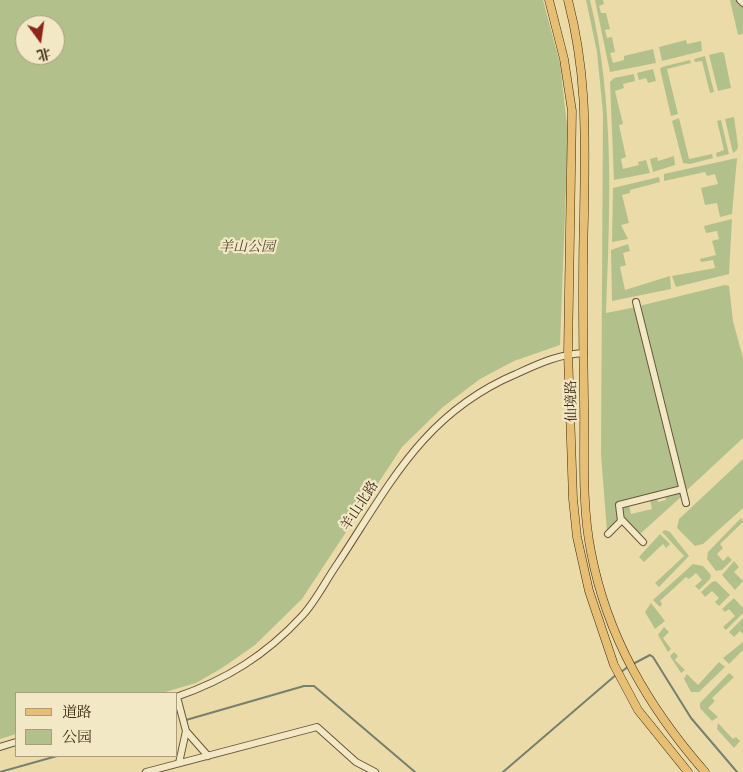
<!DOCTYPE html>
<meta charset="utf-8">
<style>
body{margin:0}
#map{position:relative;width:743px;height:772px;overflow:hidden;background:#ebdba8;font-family:"Old Standard TT","Noto Serif SC",serif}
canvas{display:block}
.legend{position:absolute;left:15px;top:692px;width:162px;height:65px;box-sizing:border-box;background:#f2e8c6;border:1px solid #aa9c7e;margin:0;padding:6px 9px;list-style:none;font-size:15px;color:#3e2a13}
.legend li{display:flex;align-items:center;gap:10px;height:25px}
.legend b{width:25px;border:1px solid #aa9c7e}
.north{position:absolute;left:15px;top:15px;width:50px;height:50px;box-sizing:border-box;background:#f2e8c6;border:1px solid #aa9c7e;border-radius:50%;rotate:166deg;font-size:14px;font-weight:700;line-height:20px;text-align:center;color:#3e2a13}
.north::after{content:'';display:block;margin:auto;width:18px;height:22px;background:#8f2418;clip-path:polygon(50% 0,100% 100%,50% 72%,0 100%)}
</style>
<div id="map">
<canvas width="743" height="772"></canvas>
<ul class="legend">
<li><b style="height:6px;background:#e6be74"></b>道路</li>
<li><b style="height:14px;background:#b2c18c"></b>公园</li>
</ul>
<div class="north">北</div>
</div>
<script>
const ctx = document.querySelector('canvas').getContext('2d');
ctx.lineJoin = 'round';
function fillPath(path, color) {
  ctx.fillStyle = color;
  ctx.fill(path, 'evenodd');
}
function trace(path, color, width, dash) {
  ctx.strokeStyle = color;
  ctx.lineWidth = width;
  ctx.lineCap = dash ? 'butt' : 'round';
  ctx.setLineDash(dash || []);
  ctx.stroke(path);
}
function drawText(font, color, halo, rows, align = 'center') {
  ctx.font = font + ' "Old Standard TT","Noto Serif SC",serif';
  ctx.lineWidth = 4.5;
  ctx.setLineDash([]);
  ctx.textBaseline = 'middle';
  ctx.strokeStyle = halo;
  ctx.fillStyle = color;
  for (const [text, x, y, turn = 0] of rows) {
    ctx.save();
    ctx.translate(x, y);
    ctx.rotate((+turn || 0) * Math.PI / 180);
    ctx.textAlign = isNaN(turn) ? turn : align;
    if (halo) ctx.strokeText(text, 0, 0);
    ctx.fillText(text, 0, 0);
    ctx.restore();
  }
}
fillPath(new Path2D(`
 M0 0H543L560 64 568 134 560 345 514 361 480 379 443 407 402 447 302 599 255 645 222 668 196 683 162 693H16V734L0 739ZM25 25H55V55H25Z
 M586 0H590C615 102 610 209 606 313L636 307 680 487 616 504 619 521 607 532 601 454 603 113 597 52Z
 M595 0H603L604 4 599 6 601 13H606L610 29 605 30 607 38 612 37 615 52 610 53 613 63 624 60V56L653 49 656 63 610 72Z
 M730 0H743V34L738 35Z
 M686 40 687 44 701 41 702 51 662 61 659 47Z
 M721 52 724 53 731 88 718 91 709 55Z
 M705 56 714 92 710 93 702 61 695 62 694 59Z
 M690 60 691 63 667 69 678 114 671 116 660 69 662 67Z
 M653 69 656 81 648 83 646 78 639 80 637 73Z
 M634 74 635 81 623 84 624 88 615 91 623 124 619 125 626 157 621 159 623 169 639 165 638 162 646 160 650 173 614 180 610 82 614 78Z
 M734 117 738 146 737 150 733 153 725 119Z
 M679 118 689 159 712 154 713 158 690 164 683 163 672 121Z
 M721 120 729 154 717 157 716 153 724 150 717 121Z
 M674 156 675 165 653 172 650 159 657 157 658 161Z
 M737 158 732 214 720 217 717 203 705 205 701 188 718 184 715 174 707 176 705 172 664 181V174Z
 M659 177 660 182 630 190V193L622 195 629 223 621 225 628 239 612 242 613 188Z
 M732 219 729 274 676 287 672 276 715 268 713 260 701 262 700 259 716 255 712 241 719 239 717 231 706 233 704 226Z
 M628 244 630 251 623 253 626 265 620 267 625 290 670 276 671 289 612 301 611 250Z
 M725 285 729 286 733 321 743 358V438L686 491 639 306Z
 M743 459V508L703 544 695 546 677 528 679 519Z
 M681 492V497L640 534 623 518 620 507 629 505 631 514 652 509 650 500 657 498 658 502 666 500 665 495Z
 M741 518 743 522 720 544 723 548 717 554 723 561 728 556 732 560 722 570 716 571 707 559 708 552Z
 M665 530 670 532 689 556 659 587 655 583 684 556 662 532Z
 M660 534 670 544 666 548 663 544 644 562 639 557Z
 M734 561 739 567 734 572 743 581 735 590 722 575Z
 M693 564 703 566 711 575 710 579 699 590 695 586 702 580 696 573 689 579 686 577 660 601 662 604 660 607 653 600Z
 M716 581 730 595 719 606 715 602 719 598 712 591 705 597 701 592 712 582Z
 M734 598 743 608V613L726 630 723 627 735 616 729 609 725 612 722 609Z
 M651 603 665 621 655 629 645 612Z
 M743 618V634L740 631 734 637 729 632Z
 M664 627 669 632 663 638 671 649 668 652 658 635Z
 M743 642V650L729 664 723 658Z
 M674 652 678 656 675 660 685 670 681 673 670 656Z
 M719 662 725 667 699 692H691L684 679 687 674 698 685Z
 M729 673 734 677 712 698 715 701 708 708 718 717 712 721 700 708V703Z
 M718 723 733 739 736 737 740 741 734 748 717 729Z`), '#b2c18c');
trace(new Path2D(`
 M633 664 650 655 653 657 691 718 737 772
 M621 672 629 666
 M186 720 304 686H314L415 772
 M0 772 57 756
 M503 772 617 674`), '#75806f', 2);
const minor = new Path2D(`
 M740 0 743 3
 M636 302 686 503
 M621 521 622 520 643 542
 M608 534 621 521 619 505 682 489
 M176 697C226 680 266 655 302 616 316 601 326 580 338 563 390 484 424 413 516 374 538 364 559 354 584 353
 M177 697 186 731 179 763
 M186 731 208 756
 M0 747 16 742
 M146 772 317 727 356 762 375 772`);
const major = new Path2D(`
 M549 0 564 59 572 111 568 353 573 499 577 537 589 591 614 665 638 710 688 772
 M568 0C588 77 585 139 584 217 582 278 583 338 584 399 585 449 581 502 591 552 607 637 649 708 705 772`);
trace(minor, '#695638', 8);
trace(major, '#3e2a13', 9);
trace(minor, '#f2e8c6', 6);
trace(major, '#e6be74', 8);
drawText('italic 14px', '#55482b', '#f2e8c6', [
 ["羊山公园",247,247]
]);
drawText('14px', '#3e2a13', '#f2e8c6', [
 ["仙境路",572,401,-91],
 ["羊山北路",360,506,-57]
]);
</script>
